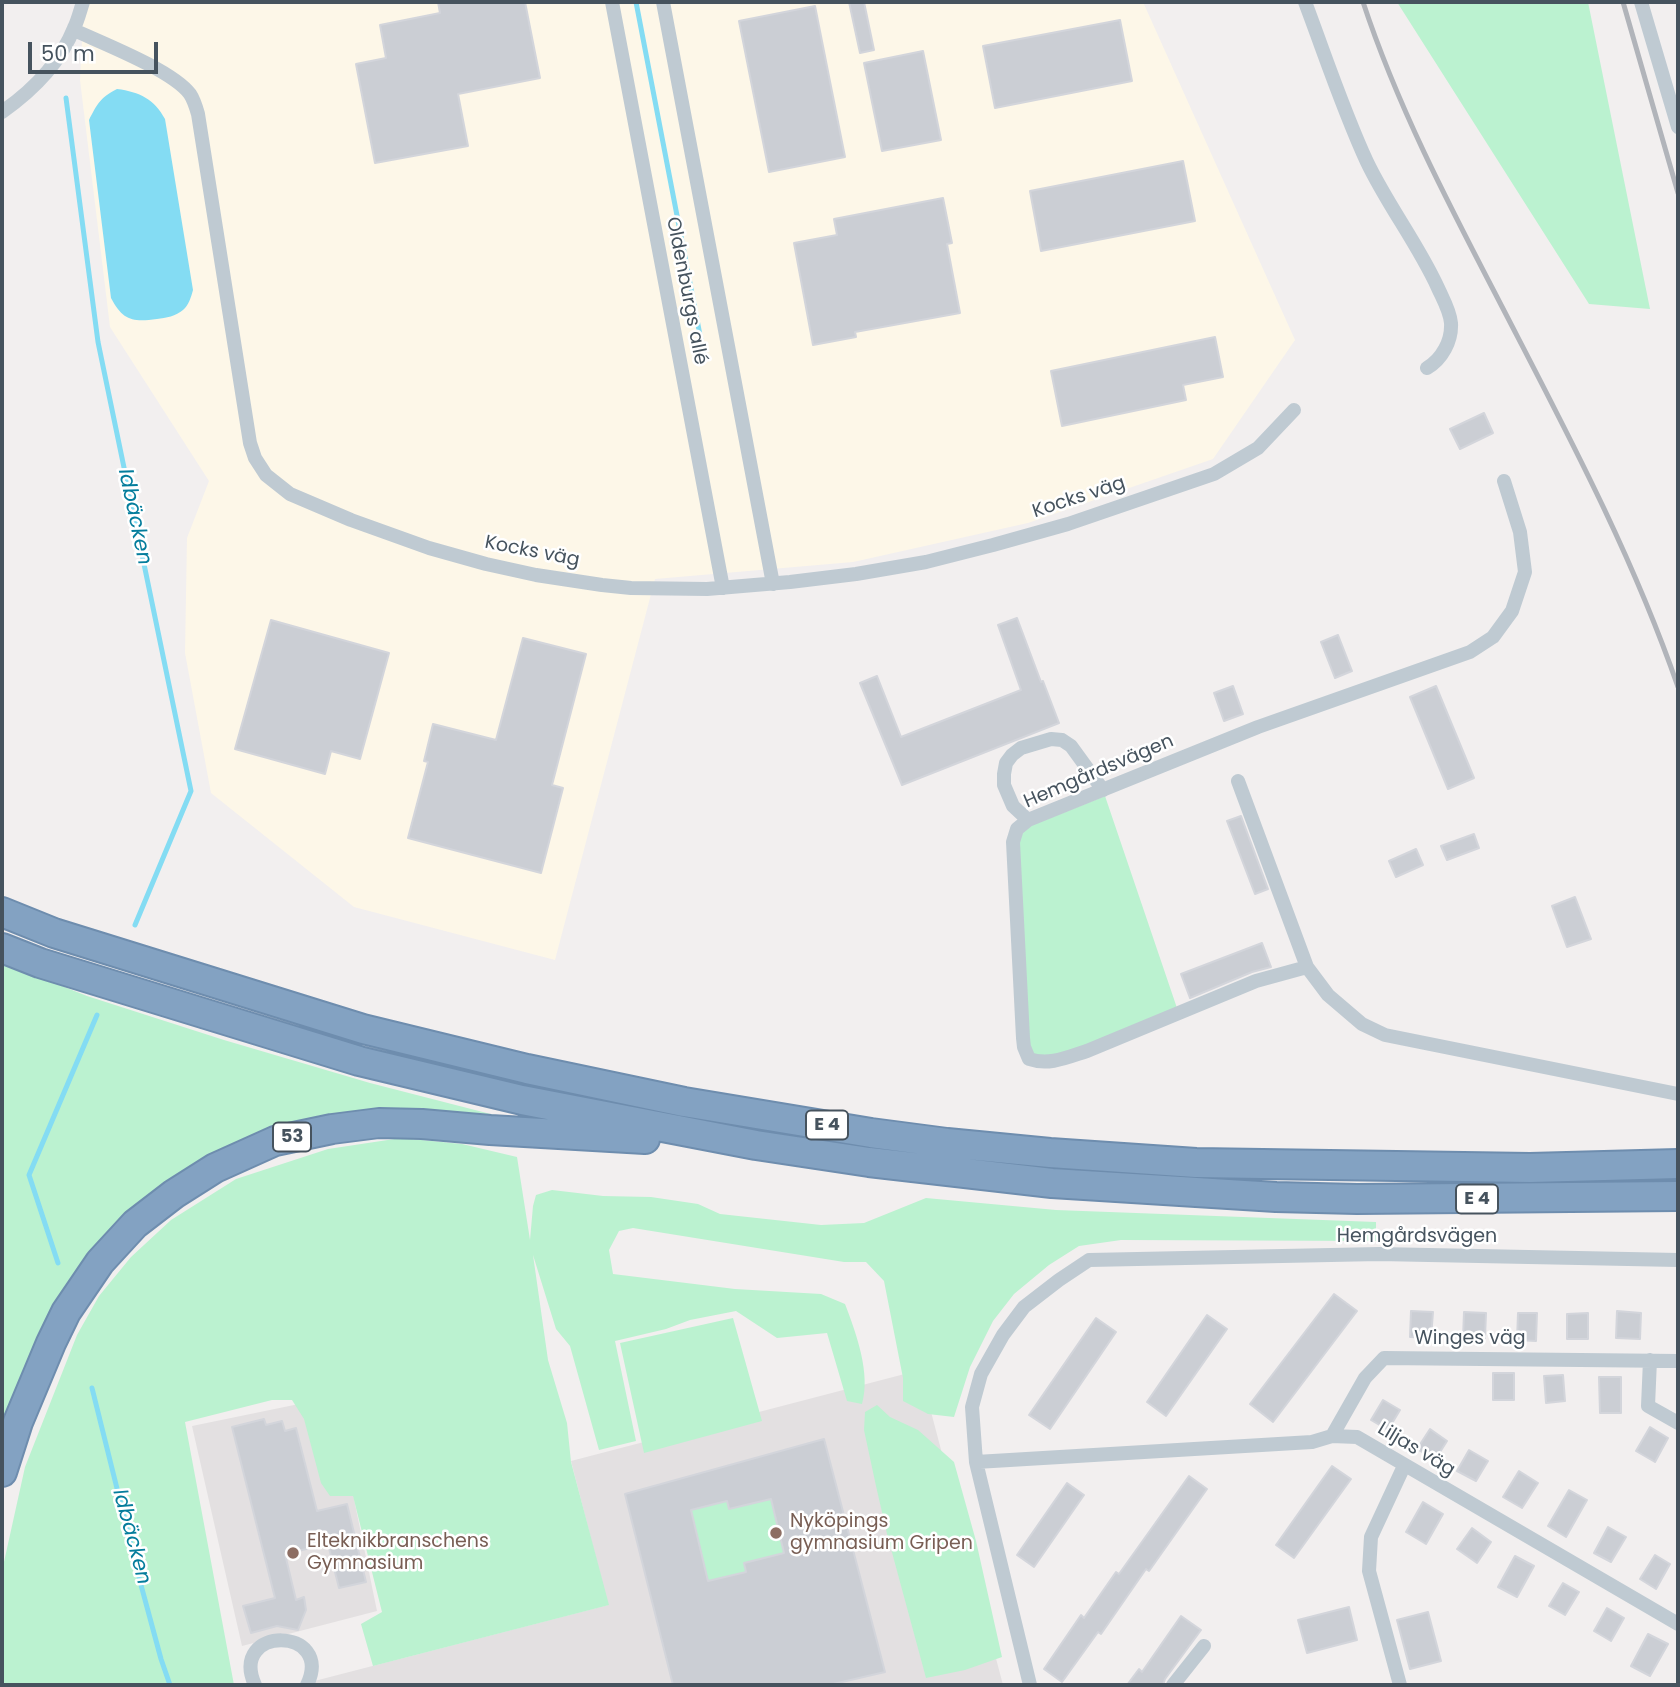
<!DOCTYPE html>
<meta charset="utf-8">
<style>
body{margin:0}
#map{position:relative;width:1680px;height:1687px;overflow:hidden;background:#f2efef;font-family:Poppins,sans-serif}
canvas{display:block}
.frame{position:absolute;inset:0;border:4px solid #46535e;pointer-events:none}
.scale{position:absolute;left:28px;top:42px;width:130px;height:32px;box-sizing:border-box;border:4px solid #46535e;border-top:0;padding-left:9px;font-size:21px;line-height:24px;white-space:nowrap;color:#46535e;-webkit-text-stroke:5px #fff;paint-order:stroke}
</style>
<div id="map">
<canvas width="1680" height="1687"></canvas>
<div class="frame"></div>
<div class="scale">50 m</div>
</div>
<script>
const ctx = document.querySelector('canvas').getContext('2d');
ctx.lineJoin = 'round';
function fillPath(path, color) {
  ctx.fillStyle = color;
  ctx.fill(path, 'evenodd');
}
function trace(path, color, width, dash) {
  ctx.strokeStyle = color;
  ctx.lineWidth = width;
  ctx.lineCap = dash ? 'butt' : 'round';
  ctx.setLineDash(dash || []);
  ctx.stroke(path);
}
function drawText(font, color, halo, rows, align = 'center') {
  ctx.font = font + ' Poppins,sans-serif';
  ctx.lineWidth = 5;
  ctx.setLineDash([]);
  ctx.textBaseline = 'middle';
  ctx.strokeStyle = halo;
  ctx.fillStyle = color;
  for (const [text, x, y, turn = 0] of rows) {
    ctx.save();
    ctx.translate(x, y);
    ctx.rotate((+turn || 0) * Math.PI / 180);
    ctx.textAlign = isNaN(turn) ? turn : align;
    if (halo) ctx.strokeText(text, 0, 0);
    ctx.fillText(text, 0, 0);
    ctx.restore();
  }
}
fillPath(new Path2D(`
 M84 2H1143L1295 340 1213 459 1028 523 853 562 655 579 555 960 354 907 211 793 185 653 187 538 209 481 110 327 80 80Z`), '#fdf7e8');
fillPath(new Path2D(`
 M920 1370 1003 1685H299L608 1605 571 1461Z
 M333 1397 377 1611 242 1646 192 1426Z`), '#e3e0e1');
fillPath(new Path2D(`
 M1397 2H1588L1650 309 1589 304Z
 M1105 796 1178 1011 1082 1049 1039 1058 1029 1053 1017 844 1025 828Z
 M2 962 87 996 224 1040 370 1083 510 1119 322 1121 127 1219 2 1432Z
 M401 1138 462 1144 517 1157 530 1240 533 1206 536 1195 552 1190 603 1196 651 1197 698 1204 720 1214 821 1225 864 1223 926 1198 1056 1210 1376 1222V1241L1121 1240 1079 1246 1049 1265 1014 1294 993 1321 970 1367 954 1417 928 1414 903 1401V1378L884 1281 866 1262H844L633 1228 619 1231 609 1250 613 1274 735 1289 821 1294 845 1304C856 1333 871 1373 862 1404L847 1401 827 1333 777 1338 736 1311 690 1320 666 1329 615 1341 636 1441 599 1450 570 1346 556 1329 533 1255 548 1360 567 1423 571 1462 609 1605 373 1666 361 1624 382 1612 353 1496H330L321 1483 304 1419 292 1400H272L185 1422 234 1685H2V1571L25 1467 77 1335 99 1296 131 1257 171 1220 236 1179 328 1149Z
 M733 1318 762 1421 644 1453 620 1343Z
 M877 1405 890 1417 918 1430 954 1462 976 1541 1002 1657 965 1670 926 1678 887 1534 876 1486 864 1430 865 1412Z
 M771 1499 787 1564 744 1563 746 1572 708 1581 691 1510 727 1501Z`), '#bbf2d0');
fillPath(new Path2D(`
 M117 89C140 92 154 99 165 119L193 290C191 297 189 305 183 310 176 316 166 318 157 319 133 322 123 321 111 298L89 120C97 104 101 97 117 89Z`), '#84dcf3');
trace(new Path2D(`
 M636 2 704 356
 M66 98 98 342 191 791 135 925
 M58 1263 29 1175 97 1015
 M92 1388 141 1585 161 1659 170 1685`), '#84dcf3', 5);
const building = new Path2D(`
 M438 2H525L540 78 458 94 468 146 375 163 356 64 386 58 380 25 440 13Z
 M849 2H864L874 50 860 53Z
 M815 6 845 157 769 172 739 21Z
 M1120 20 1132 81 995 108 983 46Z
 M923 51 941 140 882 151 864 63Z
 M1183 161 1195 221 1041 251 1030 191Z
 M943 198 952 243 947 244 960 313 855 332 856 337 813 345 794 243 837 235 834 219Z
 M1215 337 1223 377 1183 385 1186 400 1062 426 1051 371Z
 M1484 413 1493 433 1460 449 1450 429Z
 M1017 618 1041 682 1043 681 1059 723 902 785 860 683 877 676 901 737 1021 690 998 625Z
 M271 620 389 653 360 759 331 751 325 774 235 749Z
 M1338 635 1352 671 1335 678 1321 642Z
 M523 638 586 654 552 785 563 788 541 873 408 838 428 762 424 761 433 724 496 740Z
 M1233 686 1243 714 1224 721 1214 693Z
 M1436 686 1474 778 1448 789 1410 697Z
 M1241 816 1268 889 1255 894 1227 821Z
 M1474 834 1479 848 1447 860 1441 846Z
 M1416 849 1423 865 1396 877 1389 861Z
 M1575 897 1591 939 1567 947 1552 906Z
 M1262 943 1271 967 1252 972 1190 998 1181 974Z
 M1334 1294 1357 1311 1273 1422 1250 1404Z
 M1411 1311 1433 1312 1431 1338 1410 1337Z
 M1617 1311 1641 1313 1640 1339 1616 1338Z
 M1464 1312 1486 1313 1485 1338H1463Z
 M1518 1313H1537L1536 1341 1517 1340Z
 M1588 1313V1339H1567V1314Z
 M1207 1315 1227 1329 1166 1416 1147 1402Z
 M1096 1318 1116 1332 1050 1429 1029 1415Z
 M1493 1373H1514V1400H1493Z
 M1563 1375 1565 1401 1546 1403 1544 1376Z
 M1599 1377H1621V1413H1600Z
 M1383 1400 1400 1410 1388 1430 1371 1420Z
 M264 1419 266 1425 282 1421 285 1431 296 1428 317 1511 347 1504 366 1582 339 1588 328 1544 285 1554 296 1600 304 1597 306 1610 298 1630 277 1626 251 1633 243 1606 275 1598 232 1427Z
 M1650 1427 1668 1438 1655 1462 1636 1451Z
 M1430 1429 1447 1441 1435 1460 1417 1449Z
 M824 1439 885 1672 829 1685H673L625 1494ZM771 1499 784 1553 744 1563 746 1572 708 1581 691 1510 727 1501 729 1509Z
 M1469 1450 1488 1461 1476 1481 1457 1471Z
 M1332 1466 1351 1479 1294 1558 1276 1545Z
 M1519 1471 1538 1483 1522 1508 1503 1497Z
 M1189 1476 1207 1489 1149 1571 1146 1569 1101 1634 1098 1632 1062 1682 1044 1669 1081 1615 1084 1618 1116 1572 1119 1574Z
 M1067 1483 1084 1495 1034 1567 1017 1555Z
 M1569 1490 1587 1500 1566 1537 1548 1526Z
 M1423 1502 1443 1514 1426 1544 1406 1532Z
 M1608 1527 1626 1537 1611 1562 1594 1553Z
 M1472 1528 1491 1542 1477 1563 1457 1549Z
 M1655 1555 1670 1564 1656 1589 1640 1579Z
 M1515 1556 1534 1566 1517 1597 1498 1587Z
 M1563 1583 1579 1592 1565 1615 1549 1606Z
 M1349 1607 1357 1640 1307 1653 1298 1620Z
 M1607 1608 1624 1618 1611 1641 1594 1631Z
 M1428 1612 1441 1661 1410 1669 1397 1620Z
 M1181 1616 1201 1630 1165 1679 1163 1685H1127L1139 1669 1142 1672Z
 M1648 1634 1668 1644 1650 1676 1631 1666Z`);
fillPath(building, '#cbced4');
trace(building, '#d3d5db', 2);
const highway = new Path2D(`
 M2 912 54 933 363 1029 527 1069 684 1102 871 1133 947 1143 1050 1153 1196 1163 1530 1168 1678 1164
 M2 948 40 963 359 1061 522 1100 756 1145 869 1162 1052 1183 1276 1197 1357 1199 1678 1196
 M2 1472 18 1422 51 1343 66 1312 100 1262 135 1224 174 1194 215 1168 275 1141 332 1129 379 1123 422 1124 490 1130 645 1139`);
trace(highway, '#6e8dae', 32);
trace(new Path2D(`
 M612 2 723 588
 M663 2 773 584
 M1305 2C1325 55 1343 110 1367 162 1388 206 1418 244 1438 288 1443 299 1450 311 1451 323 1452 341 1442 359 1427 368
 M1641 2 1678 127
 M74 30C102 43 172 70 190 94 194 100 196 107 198 114L250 443 255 458 266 475 290 494 351 520 429 548 486 564 536 575 602 585 631 588 707 589 790 582 856 574 926 562 993 545 1068 524 1214 474 1258 448 1294 410
 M2 112C32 91 60 63 74 28 78 20 80 11 83 2
 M1238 781 1307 967 1328 995 1362 1024 1385 1035 1678 1094
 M1028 820 1013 806 1004 785V774L1006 763 1012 755 1021 748 1051 739 1062 740 1071 746 1103 790
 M1307 967 1256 981 1087 1051C1068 1057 1049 1066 1029 1059L1024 1047 1023 1038 1013 842 1017 829 1028 820 1258 727 1470 652 1493 637 1512 611 1525 572 1520 532 1504 481
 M1650 1360 1648 1406 1678 1423
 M1332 1436 1365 1378 1384 1358 1678 1361
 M976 1462 1312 1442 1332 1436 1357 1437 1678 1624
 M255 1685C228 1625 335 1626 307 1685
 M1030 1685 976 1462 972 1407 981 1374 1003 1335 1024 1307 1059 1280 1089 1260 1379 1254 1678 1260
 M1173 1685 1204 1646
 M1400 1685 1369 1571 1371 1537 1404 1466`), '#bfcad2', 14);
trace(highway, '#83a2c2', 28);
trace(new Path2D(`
 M1363 2C1397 105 1447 201 1497 297 1563 425 1631 551 1678 687
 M1623 2 1678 193`), '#b1b4ba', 5);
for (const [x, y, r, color] of [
 [776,1533,7,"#8d6e63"],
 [293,1553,7,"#8d6e63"]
]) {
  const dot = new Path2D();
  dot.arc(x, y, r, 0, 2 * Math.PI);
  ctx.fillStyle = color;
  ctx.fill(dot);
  trace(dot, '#fff', 2.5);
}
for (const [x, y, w] of [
 [827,1125,42],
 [292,1137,38],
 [1477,1199,42]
]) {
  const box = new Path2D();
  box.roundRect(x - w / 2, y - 14.5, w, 29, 5);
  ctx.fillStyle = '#fff';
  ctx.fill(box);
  trace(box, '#46535e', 2);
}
drawText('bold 18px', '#46535e', null, [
 ["E 4",827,1125],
 ["53",292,1137],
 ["E 4",1477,1199]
]);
drawText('19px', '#46535e', '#fff', [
 ["Oldenburgs allé",686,291,79],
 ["Kocks väg",1079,498,-18],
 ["Kocks väg",532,552,11],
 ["Hemgårdsvägen",1099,772,-23],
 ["Hemgårdsvägen",1417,1237],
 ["Winges väg",1470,1339],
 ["Liljas väg",1416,1450,31]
]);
drawText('19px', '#785e54', '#fff', [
 ["Nyköpings",790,1522],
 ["gymnasium Gripen",790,1544],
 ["Elteknikbranschens",307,1542],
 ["Gymnasium",307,1564]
], 'left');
drawText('italic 21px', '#047d9c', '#fff', [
 ["Idbäcken",134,517,78],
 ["Idbäcken",131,1537,75]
]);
</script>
